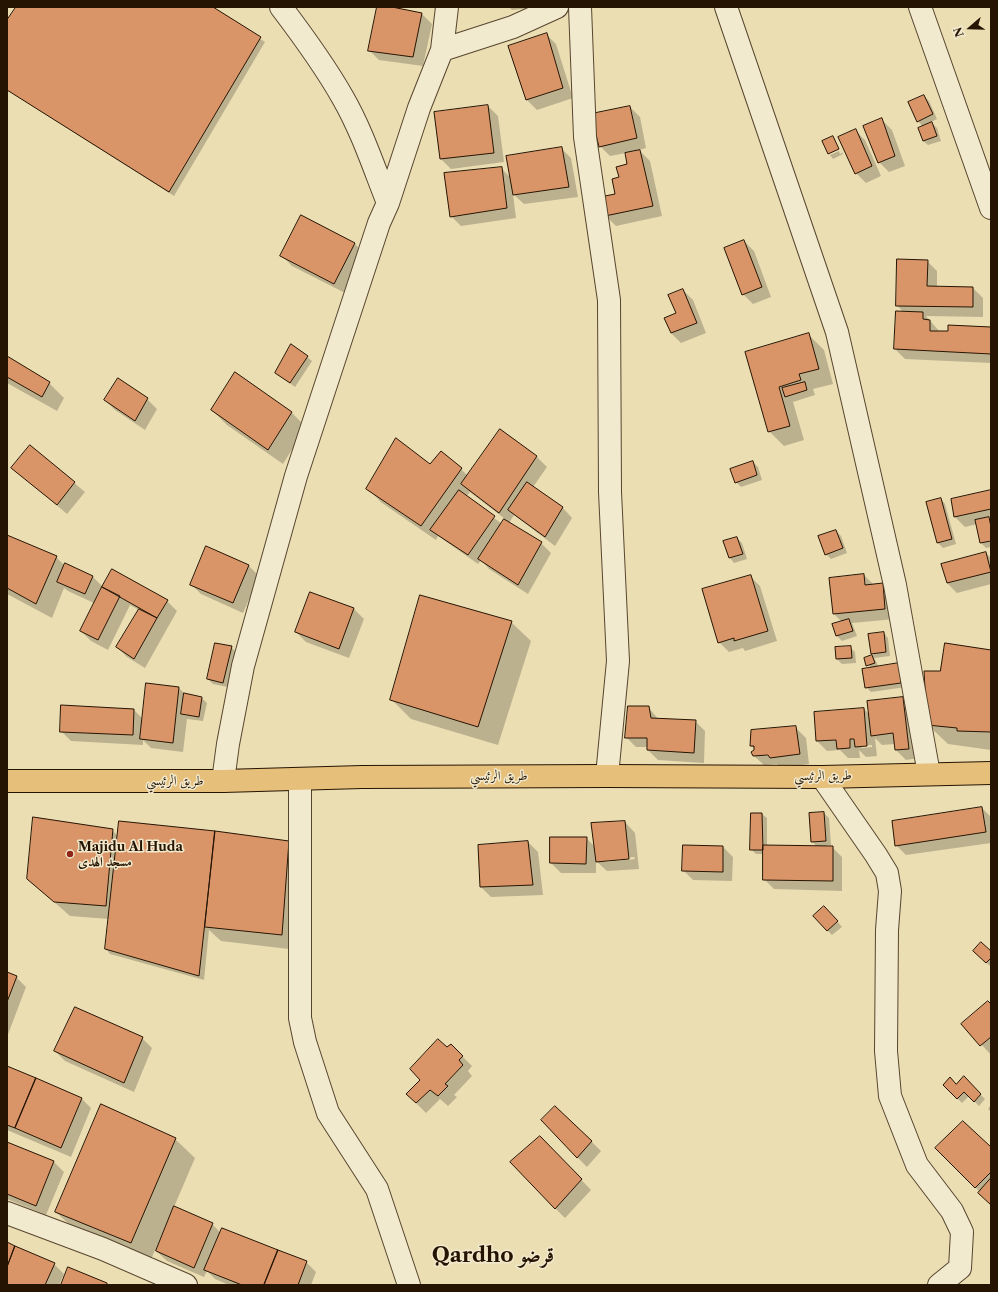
<!DOCTYPE html>
<meta charset="utf-8">
<style>
body{margin:0}
#map{position:relative;width:998px;height:1292px;overflow:hidden;background:#ebdeb3;font-family:"Libre Caslon Text",serif}
canvas{display:block}
.frame{position:absolute;inset:0;border:8px solid #261403;pointer-events:none}
.north{position:absolute;left:950px;top:8px;width:40px;height:40px;-webkit-text-stroke:3px #f2eace;paint-order:stroke;rotate:250deg;font-size:11px;font-weight:700;line-height:16px;text-align:center;color:#261403}
.north::after{content:'';display:block;margin:auto;width:14px;height:18px;background:#261403;clip-path:polygon(50% 0,100% 100%,50% 72%,0 100%)}
</style>
<div id="map">
<canvas width="998" height="1292"></canvas>
<div class="frame"></div>
<div class="north">N</div>
</div>
<script>
const ctx = document.querySelector('canvas').getContext('2d');
ctx.lineJoin = 'round';
function fillPath(path, color) {
  ctx.fillStyle = color;
  ctx.fill(path, 'evenodd');
}
function trace(path, color, width, dash) {
  ctx.strokeStyle = color;
  ctx.lineWidth = width;
  ctx.lineCap = dash ? 'butt' : 'round';
  ctx.setLineDash(dash || []);
  ctx.stroke(path);
}
function drawText(font, color, halo, rows, align = 'center') {
  ctx.font = font + ' "Libre Caslon Text",Amiri,serif';
  ctx.lineWidth = 3;
  ctx.setLineDash([]);
  ctx.textBaseline = 'middle';
  ctx.strokeStyle = halo;
  ctx.fillStyle = color;
  for (const [text, x, y, turn = 0] of rows) {
    ctx.save();
    ctx.translate(x, y);
    ctx.rotate((+turn || 0) * Math.PI / 180);
    ctx.textAlign = isNaN(turn) ? turn : align;
    if (halo) ctx.strokeText(text, 0, 0);
    ctx.fillText(text, 0, 0);
    ctx.restore();
  }
}
fillPath(new Path2D(`
 M17 7H212L265 42 174 196 7 90V22Z
 M378 7H387L422 14 432 24 423 66 379 60 369 50Z
 M509 7H531V8L512 10Z
 M546 34 556 44 573 98 537 110 527 100Z
 M924 96 929 101 937 119 931 122 937 128 941 141 928 145 923 141V127L918 121Z
 M488 106 498 116 504 162 451 169 441 159 435 113Z
 M630 107 640 117 646 148 639 150 650 161 662 216 616 226 606 216 616 195 620 178 629 165 626 153 610 156 600 146Z
 M882 120 892 130 905 166 889 172 879 162Z
 M855 130 865 140 881 176 866 183 856 173Z
 M561 148 571 158 578 197 524 204 513 194 516 218 461 226 451 216 501 168 511 178Z
 M841 150 843 154 833 159 830 155 839 151 840 154 842 153Z
 M744 241 754 251 771 297 753 304 743 294Z
 M355 244 365 254 345 293 292 266 282 256Z
 M927 261 937 271V287L973 288 983 298V317L926 316 940 332 991 328V363L905 359 895 349 903 312 897 305Z
 M683 290 693 300 706 333 681 343 671 333Z
 M809 335 824 350 833 384 813 389 815 395 793 402 804 440 784 446 769 431 746 352Z
 M7 357 49 383 64 398 57 411 7 383Z
 M307 357 312 361 295 387 276 373Z
 M147 399 157 409 145 430 115 410 105 400Z
 M212 410 291 412 306 427 283 464 227 425Z
 M500 431 537 457 547 467 533 487 563 508 572 518 555 546 514 515 509 523 541 543 551 553 528 594 489 569 481 560 478 564 438 536 436 540 382 503 367 488 431 465 461 469 468 476ZM470 492 505 519 502 524 466 497Z
 M30 446 85 492 67 514 13 468Z
 M753 462 758 467 762 480 741 487 736 482Z
 M991 491V547L986 548 981 543 977 524 965 527 955 517Z
 M941 499 945 504 956 544 943 548 938 543 927 503Z
 M836 531 841 536 847 553 831 559 826 554Z
 M7 537 56 557 65 566 92 576 102 586 99 593 167 601 177 611 145 668 127 657 117 647 139 610 130 605 108 650 91 641 81 631 96 604 68 591 64 588 52 618 7 594Z
 M737 538 742 543 747 559 734 563 730 558 724 542Z
 M207 548 249 566 259 576 243 613 201 594 191 584Z
 M986 553 991 558V584L957 593 947 583 943 565Z
 M864 575 874 585 882 584 892 594 895 619 852 623 857 636 842 641 837 636 833 624 842 622 834 614Z
 M750 576 760 586 777 641 745 651 743 648 729 652 719 642Z
 M354 609 364 619 349 658 306 642 296 632Z
 M511 622 531 641 498 745 411 719 391 699Z
 M884 633 888 638 890 656 874 658 879 667 899 664 906 687 871 692 866 687 871 668 865 659 874 655 872 653Z
 M231 647 236 652 228 687 213 684 208 679Z
 M850 647 855 652 856 663 842 664 837 659 836 648Z
 M991 651V750L948 744 928 725 940 672Z
 M179 688 186 695 202 698 207 703 203 721 187 719 183 752 151 748 143 740V745L71 741 61 731 134 710 143 719Z
 M903 698 913 708 919 758 906 760 896 750 895 744 882 745 875 738 877 756 866 757 859 750 860 758H848L840 750 827 751 817 741 864 709 870 715ZM872 745V747L862 748 860 746Z
 M648 707 659 720 695 721 705 731 704 763 658 760 648 750V747H636L626 737Z
 M796 728 806 738 809 764 781 768 777 764 764 765 753 755 755 749 751 746ZM761 754 773 756H763Z
 M982 808 991 817V843L906 855 896 845Z
 M824 813 829 818 831 845H826V847H832L842 857V891L774 889 764 879V854H756L751 849 752 814H762L767 818V846L817 847 812 841Z
 M625 822 635 833 639 869 607 871 596 861V873H561L551 863 586 838 595 847ZM634 857 635 859 604 862V860Z
 M112 830 118 836 214 832 289 842 304 857 297 950 221 941 209 930 204 980 110 954 106 949 109 919 70 916 28 879Z
 M528 842 538 852 543 895 491 897 481 887Z
 M723 847 733 857 732 881 693 880 683 870Z
 M829 912 842 927 832 935 827 930Z
 M991 952V967L979 956Z
 M7 973 16 977 26 987 7 1037Z
 M991 1005V1055L963 1024Z
 M142 1038 152 1048 134 1092 65 1061 55 1051Z
 M451 1045 472 1066 468 1071 472 1076 454 1095 457 1097 448 1106 440 1099 426 1113 407 1094Z
 M7 1067 81 1098 91 1108 71 1157 7 1130Z
 M964 1078 985 1099 979 1106 969 1096 962 1103 944 1085H956Z
 M991 1105V1112L988 1109Z
 M175 1139 195 1158 174 1207 212 1224 221 1233 306 1262 316 1272 311 1285H229L215 1279 207 1271 204 1277 167 1261 155 1250 150 1262 76 1231 56 1212Z
 M591 1141 601 1151 587 1167 577 1157Z
 M7 1143 54 1162 64 1172 46 1215 7 1199Z
 M550 1147 591 1190 565 1218 555 1208Z
 M936 1148 991 1149V1205L980 1192Z
 M7 1244 54 1264 64 1274 59 1285H7Z`), '#0003');
const building = new Path2D(`
 M16 7H213L261 37 169 192 7 90V20Z
 M377 7H392L422 13 413 57 368 51Z
 M547 33 563 88 526 100 508 46Z
 M924 95 933 114 917 122 908 102Z
 M488 105 494 153 440 159 434 112Z
 M630 106 637 138 599 147 591 114Z
 M882 118 895 156 878 163 863 126Z
 M932 122 937 136 923 141 918 128Z
 M856 129 872 166 855 174 838 137Z
 M833 136 839 149 828 154 822 141Z
 M562 147 569 187 513 195 506 156Z
 M640 150 653 206 605 216 600 197 615 194 612 179 619 177 616 167 627 164 625 153Z
 M502 167 507 208 450 217 444 173Z
 M301 215 355 243 334 284 280 256Z
 M744 240 762 287 742 295 724 248Z
 M897 259 928 260 927 286 973 287V307L896 306Z
 M683 289 697 323 671 333 664 318 676 313 668 295Z
 M896 311 923 312V319L930 320V331H948V325L991 327V354L894 349Z
 M809 333 819 369 799 374 801 380 779 387 790 426 768 432 745 352Z
 M291 344 308 356 290 383 275 373Z
 M7 356 50 382 42 397 7 377Z
 M235 372 292 412 268 450 211 410Z
 M118 378 148 398 135 421 104 400Z
 M805 382 807 390 785 397 782 388Z
 M500 429 537 456 499 513 461 484Z
 M396 438 430 464 441 451 462 468 421 526 366 489Z
 M30 445 75 482 57 505 11 468Z
 M753 461 757 475 735 483 730 469Z
 M527 482 563 507 545 537 508 510Z
 M459 490 495 516 468 555 430 530Z
 M991 490V509L954 517 951 499Z
 M941 498 952 539 937 543 926 502Z
 M989 517 991 527V541L980 543 975 520Z
 M504 519 542 542 518 585 478 559Z
 M836 530 843 548 825 555 818 536Z
 M7 535 57 556 36 604 7 588Z
 M737 537 743 554 729 558 723 541Z
 M206 546 249 565 233 603 190 585Z
 M986 552 991 572 947 583 941 564Z
 M65 563 93 576 85 594 57 582Z
 M112 569 168 600 157 618 102 587Z
 M864 574 865 585 883 583 885 609 833 614 829 578Z
 M751 575 768 631 734 641V638L718 643 702 589Z
 M102 587 120 596 98 640 80 631Z
 M310 592 354 608 339 649 295 632Z
 M420 595 512 621 478 727 390 700Z
 M139 609 157 618 134 659 116 647Z
 M849 619 853 631 836 636 832 624Z
 M884 632 886 652 871 654 868 634Z
 M215 643 232 646 223 683 207 679Z
 M945 643 991 650V732L957 731V728L927 725 924 671H940Z
 M851 646 852 658 836 659 835 647Z
 M872 655 875 663 866 666 864 658Z
 M899 663 901 683 865 688 862 669Z
 M146 683 179 687 173 743 140 739Z
 M184 693 202 697 199 717 181 714Z
 M903 697 909 749 895 750 893 733 871 736 867 701Z
 M61 705 134 709 133 735 60 732Z
 M628 706H649L651 718 696 720 694 753 647 750V738H625Z
 M864 708 867 746 855 747 854 739H850V748L837 749 836 740 816 741 814 712Z
 M796 726 800 754 770 758 768 755 753 756 751 752 754 750V746H750L751 730Z
 M982 807 986 832 895 846 892 821Z
 M824 812 826 841 811 842 809 813Z
 M751 813H762L763 850H750Z
 M33 817 113 829 106 906 54 902 27 879Z
 M119 821 215 831 199 976 105 949Z
 M625 821 629 859 596 862 591 823Z
 M215 831 289 841 282 935 205 927Z
 M550 837H587L586 864 550 863Z
 M528 841 533 885 480 887 478 845Z
 M683 845 723 846V872L682 871Z
 M763 845 833 846V881L763 880Z
 M824 906 838 921 827 931 813 916Z
 M981 942 991 951V958L986 963 973 951Z
 M7 972 17 976 7 1002Z
 M988 1001 991 1004V1037L980 1046 961 1024Z
 M75 1007 143 1037 124 1083 54 1051Z
 M438 1039 447 1047 451 1044 463 1056 459 1060 463 1065 445 1084 448 1086 438 1096 430 1090 416 1103 406 1094 420 1080 410 1069Z
 M7 1066 36 1078 15 1128 7 1125Z
 M964 1076 981 1094 974 1102 964 1092 957 1099 943 1085 950 1077 956 1084Z
 M36 1078 82 1098 61 1148 15 1128Z
 M101 1104 176 1138 131 1243 55 1212Z
 M555 1106 592 1141 577 1158 541 1120Z
 M963 1121 991 1147V1172L975 1188 935 1148Z
 M540 1136 582 1179 555 1209 510 1162Z
 M7 1142 54 1161 36 1206 7 1194Z
 M991 1178V1205L978 1193Z
 M174 1206 213 1223 194 1268 156 1251Z
 M222 1228 278 1250 264 1285H242L204 1270Z
 M7 1242 15 1246 7 1267Z
 M15 1246 55 1263 45 1285H7V1267Z
 M278 1250 307 1261 298 1285H264Z
 M68 1267 107 1283V1285H61Z`);
fillPath(building, '#d99567');
trace(building, '#261403', 1);
const street = new Path2D(`
 M281 7C303 36 325 66 343 98 362 131 374 168 388 203
 M580 7 585 137 609 300 610 492 618 661 607 776
 M726 7 837 332 895 585 929 774
 M920 7 991 208
 M442 50 513 27 557 7
 M822 777 876 855 887 873 890 891 887 930 886 1051 890 1096 917 1165 952 1211 962 1232 960 1268 939 1285
 M300 780V1018L305 1042 328 1113 377 1189 409 1285
 M223 781 228 744 243 666 296 476 379 223 388 203 419 108 442 50 447 7
 M7 1213 103 1249 186 1285`);
const primary = new Path2D(`
 M7 781H223L362 777 607 776 822 777 991 773`);
trace(street, '#57462f', 24);
trace(primary, '#261403', 24);
trace(street, '#f2eace', 22);
trace(primary, '#e6bf7a', 22);
for (const [x, y, r, color] of [
 [70,854,4,"#8f2418"]
]) {
  const dot = new Path2D();
  dot.arc(x, y, r, 0, 2 * Math.PI);
  ctx.fillStyle = color;
  ctx.fill(dot);
  trace(dot, '#f2eace', 1.5);
}
drawText('13px', '#261403', '#f2eace', [
 ["طريق الرئيسي",499,776],
 ["طريق الرئيسي",823,776,-1],
 ["طريق الرئيسي",175,781]
]);
drawText('bold 13px', '#261403', '#f2eace', [
 ["Majidu Al Huda",78,847],
 ["مسجد الهدى",78,862]
], 'left');
drawText('bold 21px', '#261403', '#f2eace', [
 ["Qardho قرضو",493,1256]
]);
</script>
